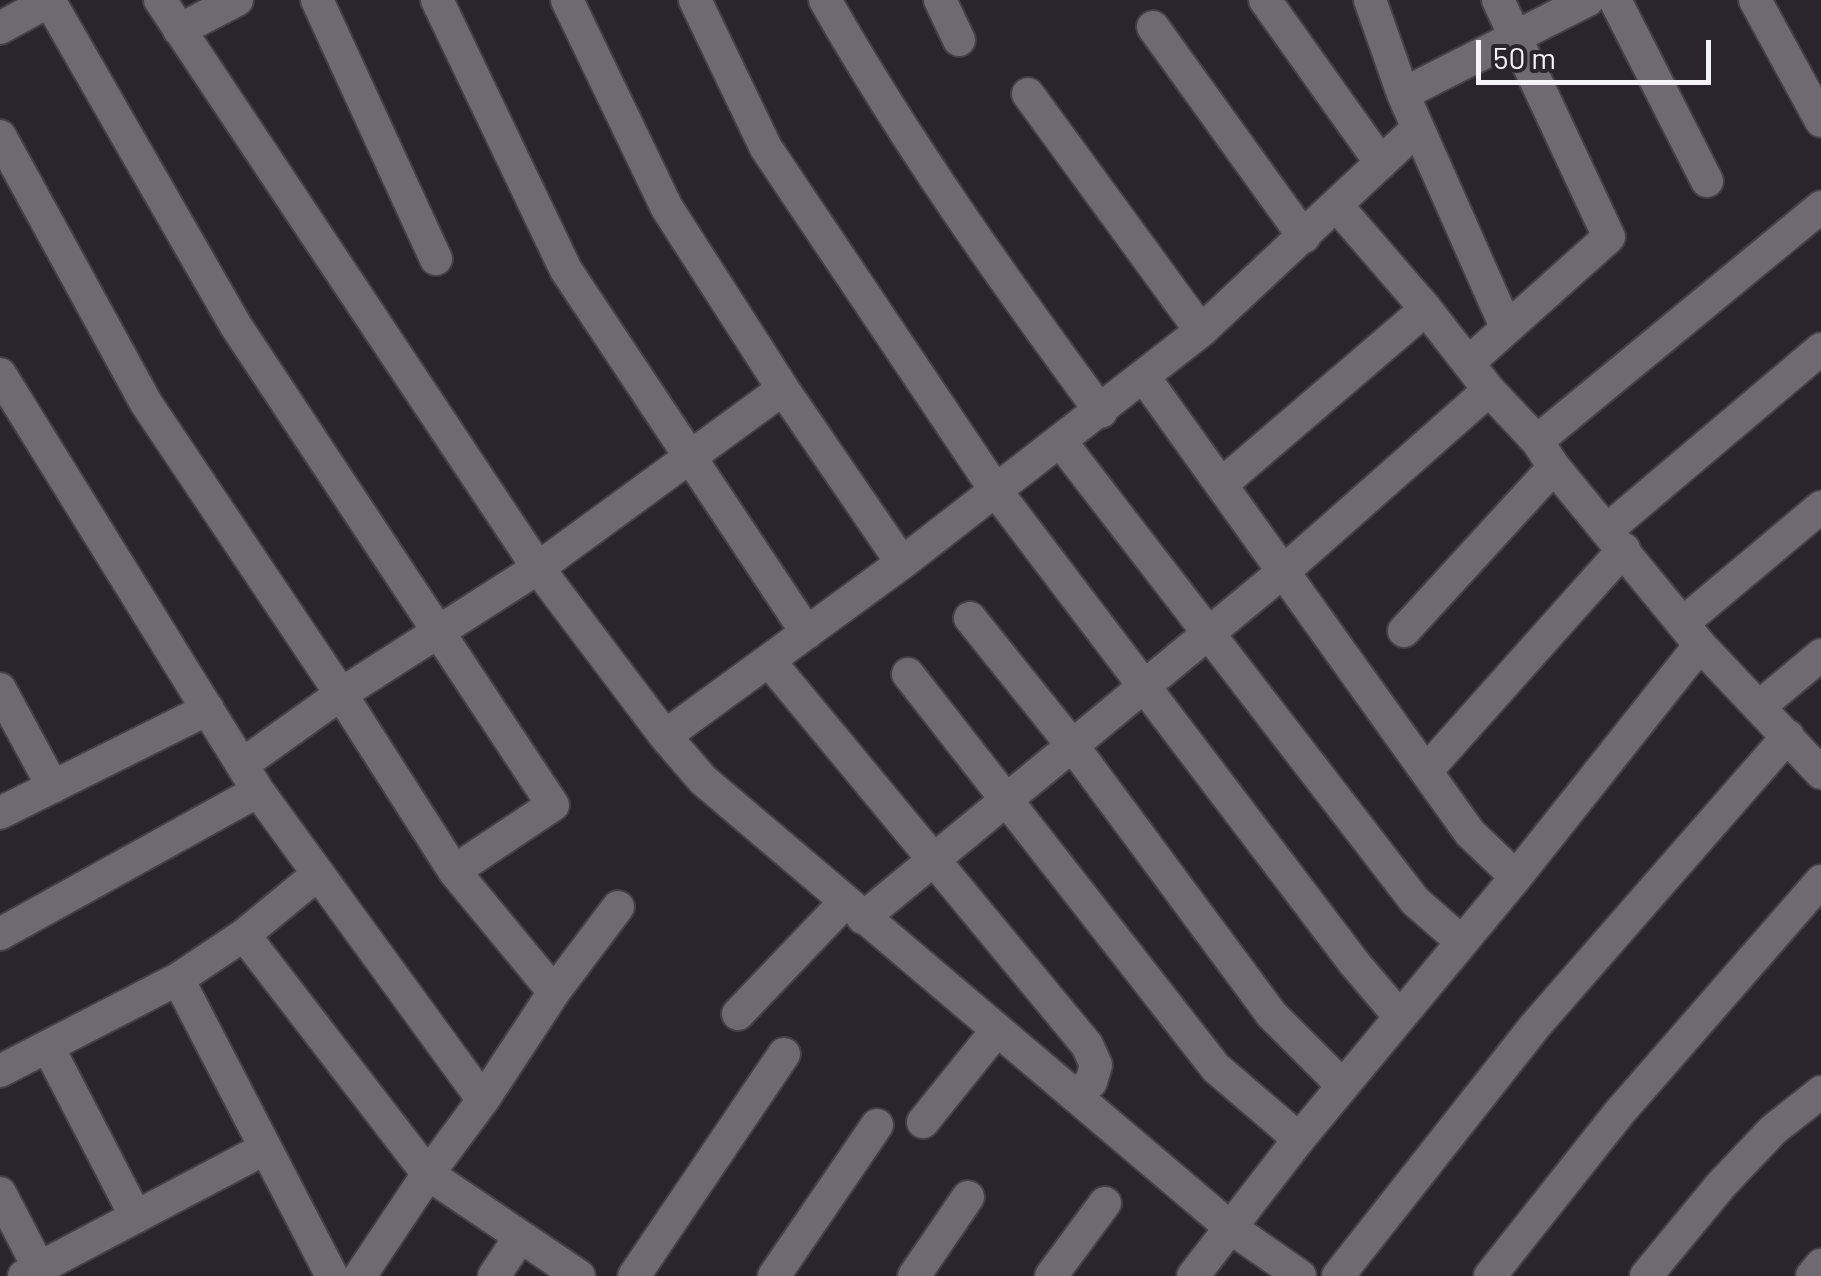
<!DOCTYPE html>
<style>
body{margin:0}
#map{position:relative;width:1821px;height:1276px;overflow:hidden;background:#2a252c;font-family:Barlow,sans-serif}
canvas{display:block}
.scale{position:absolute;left:1476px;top:40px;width:235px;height:45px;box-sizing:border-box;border:5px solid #f6f3f8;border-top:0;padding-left:12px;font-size:30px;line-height:35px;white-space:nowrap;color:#f6f3f8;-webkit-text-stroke:8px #2a252c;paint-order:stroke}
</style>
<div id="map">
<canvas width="1821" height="1276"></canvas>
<div class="scale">50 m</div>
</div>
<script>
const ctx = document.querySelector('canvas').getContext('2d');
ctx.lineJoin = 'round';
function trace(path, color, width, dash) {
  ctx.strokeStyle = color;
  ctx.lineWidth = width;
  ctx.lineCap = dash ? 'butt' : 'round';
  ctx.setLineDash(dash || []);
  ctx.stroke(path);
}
const minor = new Path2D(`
 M49 0 236 326 553 805 454 871
 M160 0 538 568 665 736 703 780 1231 1228 1300 1276
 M317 0 436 259
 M437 0 566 270 807 633
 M567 0 667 208 783 389 902 563
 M695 0 766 148 996 491 1355 964 1400 1017
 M825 0C907 144 1002 278 1101 412
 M940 0 959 40
 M1265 0 1381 163
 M1370 0 1403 94 1506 327
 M1615 0 1707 181
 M1755 0 1821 121
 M1153 27 1304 237
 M0 28 51 0
 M179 30 237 0
 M1028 94 1201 331
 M1403 94 1588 0
 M0 136 146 403 341 694 454 871 554 992
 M1337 206 1426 309 1489 390 1537 441 1554 467 1700 645 1821 773
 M1468 363 1609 237 1498 0
 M0 374 258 791 483 1100
 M1144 377 1470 833 1516 877
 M1537 441 1821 207
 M1061 442 1415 901 1462 942
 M1223 483 1426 309
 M1607 530 1821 349
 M970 618 1072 745 1272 1015 1343 1086
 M1684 622 1821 507
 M1404 631 1554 467
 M770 662 1087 1045 1096 1065 1091 1082 1075 1096
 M908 674 1216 1068 1299 1139
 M0 689 53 787
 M1760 706 1821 655
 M665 736 902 563 1201 331 1418 128
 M243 764 341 694 538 568 783 389
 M1427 770 1624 549
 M0 813 208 709
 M863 918 1284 571 1489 390
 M0 934 258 791
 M244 935 428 1174 579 1276
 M178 979 332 1276
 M738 1014 845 902
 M48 1047 136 1217
 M0 1071 178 979 244 935 318 874
 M923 1122 997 1030
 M0 1193 39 1268
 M24 1276 264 1149
 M360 1276 428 1174 483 1100 554 992 618 907
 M494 1276 520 1237
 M634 1276 784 1054
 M774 1276 877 1125
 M914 1276 968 1197
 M1051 1276 1105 1203
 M1193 1276 1299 1139 1516 877 1700 645
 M1338 1276 1535 1026 1788 736
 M1490 1276 1619 1113 1821 881
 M1646 1276 1721 1185 1773 1130 1821 1092
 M1812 1276 1821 1265`);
trace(minor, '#444046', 36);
trace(minor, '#6f6971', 32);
</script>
